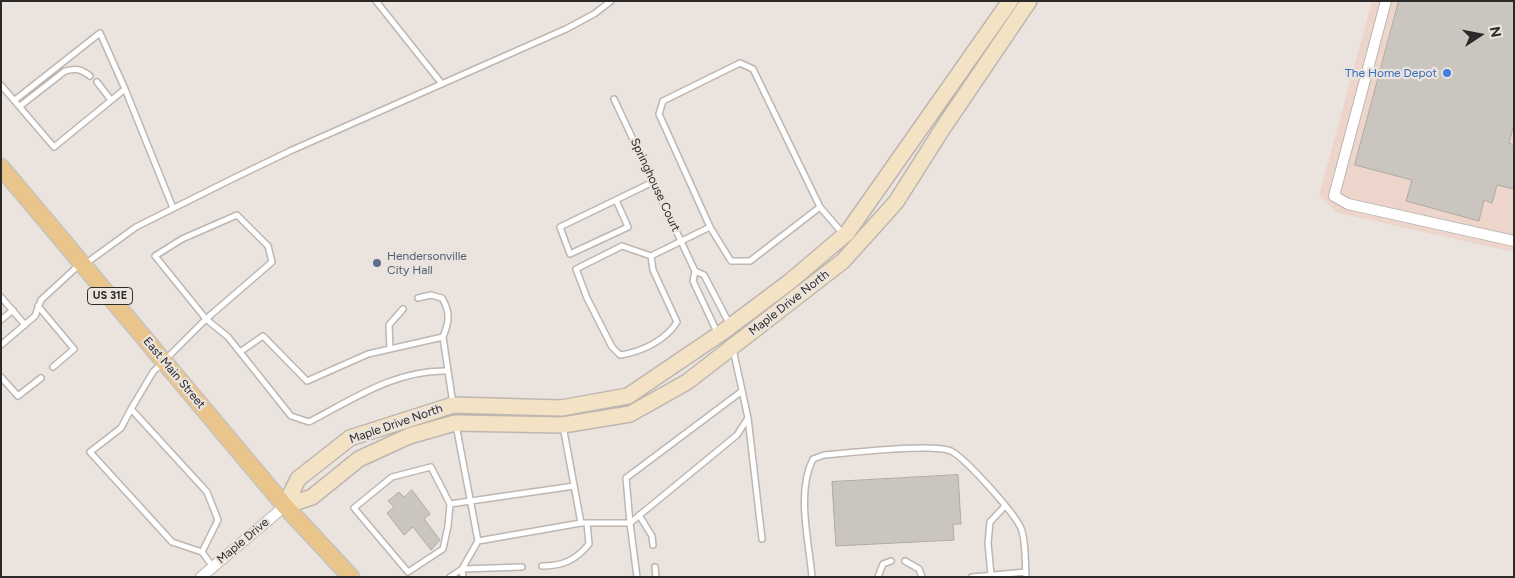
<!DOCTYPE html>
<style>
body{margin:0}
#map{position:relative;width:1515px;height:578px;overflow:hidden;background:#eae3de;font-family:Figtree,sans-serif}
canvas{display:block}
.frame{position:absolute;inset:0;border:2px solid #2c2a28;pointer-events:none}
.north{position:absolute;left:1455px;top:10px;width:50px;height:50px;-webkit-text-stroke:4px #eae3de;paint-order:stroke;rotate:79deg;font-size:14px;font-weight:700;line-height:20px;text-align:center;color:#2c2a28}
.north::after{content:'';display:block;margin:auto;width:18px;height:22px;background:#2c2a28;clip-path:polygon(50% 0,100% 100%,50% 72%,0 100%)}
</style>
<div id="map">
<canvas width="1515" height="578"></canvas>
<div class="frame"></div>
<div class="north">N</div>
</div>
<script>
const ctx = document.querySelector('canvas').getContext('2d');
ctx.lineJoin = 'round';
function fillPath(path, color) {
  ctx.fillStyle = color;
  ctx.fill(path, 'evenodd');
}
function trace(path, color, width, dash) {
  ctx.strokeStyle = color;
  ctx.lineWidth = width;
  ctx.lineCap = dash ? 'butt' : 'round';
  ctx.setLineDash(dash || []);
  ctx.stroke(path);
}
function drawText(font, color, halo, rows, align = 'center') {
  ctx.font = font + ' Figtree,sans-serif';
  ctx.lineWidth = 4.5;
  ctx.setLineDash([]);
  ctx.textBaseline = 'middle';
  ctx.strokeStyle = halo;
  ctx.fillStyle = color;
  for (const [text, x, y, turn = 0] of rows) {
    ctx.save();
    ctx.translate(x, y);
    ctx.rotate((+turn || 0) * Math.PI / 180);
    ctx.textAlign = isNaN(turn) ? turn : align;
    if (halo) ctx.strokeText(text, 0, 0);
    ctx.fillText(text, 0, 0);
    ctx.restore();
  }
}
fillPath(new Path2D(`
 M1372 1H1514V252L1338 213 1319 196Z`), '#edd5cc');
const building = new Path2D(`
 M1399 1H1514V124L1509 143 1514 145V189L1497 185 1492 203 1484 200 1479 221 1406 201 1412 180 1355 165Z
 M958 475 961 524H953L954 540 836 546 832 482Z
 M412 490 430 514 424 519 440 540 431 550 413 527 404 535 387 513 394 507 388 501 399 492 404 497Z`);
fillPath(building, '#cbc5c0');
trace(building, '#afa9a4', 1);
const lane = new Path2D(`
 M376 1 442 84
 M97 82 111 100
 M1 85 54 147 125 89
 M614 99 695 271
 M15 100 100 33 125 89 173 208
 M20 106 65 71C76 68 81 69 90 76
 M616 200 628 227 570 254 560 227 653 182
 M237 215 268 246 272 262 206 319 155 256 182 239Z
 M710 227 659 114 663 101 740 63 753 69 820 207
 M651 256 653 270 677 322C666 340 642 352 620 355L612 347 587 298 576 269 622 246 651 256 710 227 731 261H750L820 207 844 235
 M85 264 136 227 228 181 290 151 566 29 594 14 611 1
 M1 297 25 325
 M418 298 431 295 442 298C451 313 449 322 443 337
 M38 306 74 349 53 367
 M1 320 13 310
 M717 332 693 281 695 271 704 275 730 325
 M1 345 35 316 41 300 79 265
 M390 349 389 325 403 309
 M240 352 263 336 307 381 368 354 443 337 448 371
 M1 377 18 396 41 378
 M131 409 121 428 90 452 172 542 202 552
 M748 418 762 539
 M456 425 478 541 462 569
 M563 426 581 523H630L626 478 742 391
 M450 504 448 526 443 549 408 572 354 508 392 477 431 467 450 504 574 486
 M639 515 652 536 653 545
 M478 541 581 523
 M905 561 919 569 922 577
 M542 566C563 566 576 560 589 544L587 523
 M213 567 202 552 218 520 207 492 131 409 153 372 206 319 228 337 291 416 309 422C353 399 397 369 448 371L453 404
 M655 567 656 577
 M462 569 522 567
 M991 575 988 543 990 522 1005 506
 M450 577 462 569 463 577
 M637 577 630 523 737 435 748 418 733 349
 M812 577C809 541 796 492 813 459L824 455C849 453 932 443 951 451 965 458 1018 516 1022 531 1026 545 1025 562 1026 577
 M878 577 883 564 891 561
 M972 577 1026 572`);
const street = new Path2D(`
 M1386 1 1334 196 1348 204 1514 241
 M201 577 285 506`);
const secondary = new Path2D(`
 M285 506 312 497 359 459 409 436 455 423 563 425 630 414 687 382 843 261 896 202 943 128 1029 1
 M285 506 298 479 350 438 453 405 561 408 628 396 724 331 788 283 847 233 1010 1`);
const primary = new Path2D(`
 M1 167 285 506 351 577`);
trace(lane, '#bdb6b1', 8);
trace(street, '#bdb6b1', 12);
trace(secondary, '#bdb6b1', 18);
trace(primary, '#c4c3c3', 19);
trace(lane, '#fff', 5);
trace(street, '#fff', 10);
trace(secondary, '#f4e2c5', 15);
trace(primary, '#eac58b', 16);
for (const [x, y, r, color] of [
 [1447,73,5,"#3f7fe0"],
 [377,263,5,"#5c6f8a"]
]) {
  const dot = new Path2D();
  dot.arc(x, y, r, 0, 2 * Math.PI);
  ctx.fillStyle = color;
  ctx.fill(dot);
  trace(dot, '#eae3de', 2);
}
for (const [x, y, w] of [
 [110,296,45]
]) {
  const box = new Path2D();
  box.roundRect(x - w / 2, y - 8.5, w, 17, 4);
  ctx.fillStyle = '#eae3de';
  ctx.fill(box);
  trace(box, '#2c2a28', 1);
}
drawText('bold 11px', '#2c2a28', null, [
 ["US 31E",110,296]
]);
drawText('12px', '#366cbe', '#eae3de', [
 ["The Home Depot",1437,73]
], 'right');
drawText('12px', '#2c2a28', '#eae3de', [
 ["Springhouse Court",655,185,65],
 ["Maple Drive North",789,303,-38],
 ["East Main Street",174,373,50],
 ["Maple Drive North",396,424,-19],
 ["Maple Drive",243,541,-40]
]);
drawText('12px', '#4e5e75', '#eae3de', [
 ["Hendersonville",387,256],
 ["City Hall",387,270]
], 'left');
</script>
